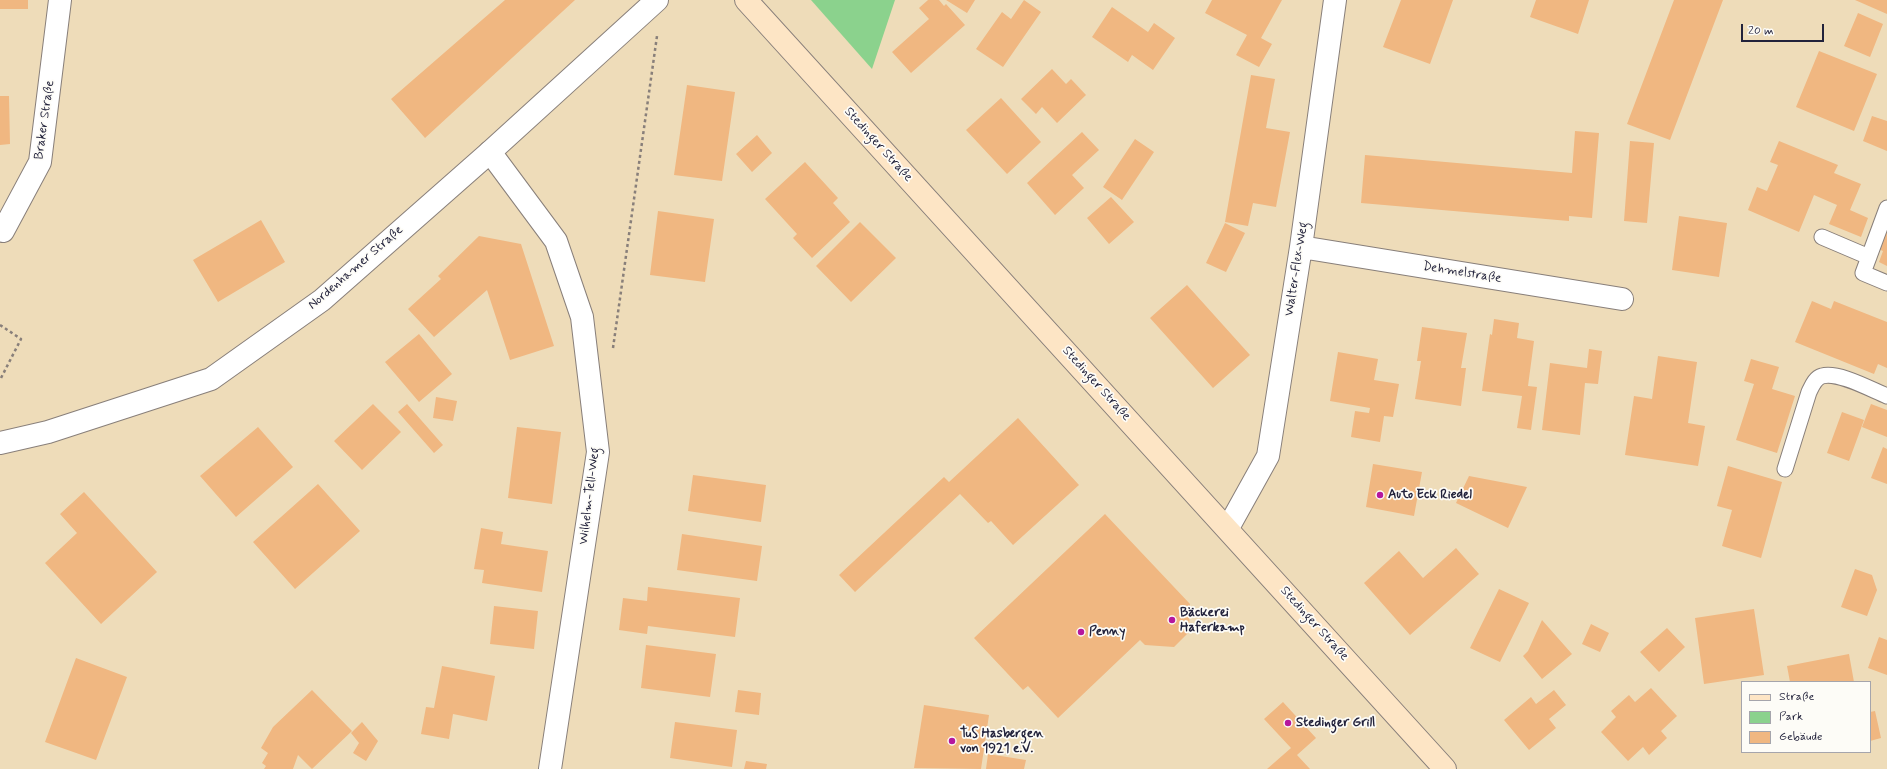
<!DOCTYPE html>
<meta charset="utf-8">
<style>
body{margin:0}
#map{position:relative;width:1887px;height:769px;overflow:hidden;background:#eedcb9;font-family:Mynerve,sans-serif}
canvas{display:block}
.legend{position:absolute;left:1741px;top:681px;width:130px;height:72px;box-sizing:border-box;background:#fdfcf7;border:1px solid #a5a5ac;margin:0;padding:5px 7px;list-style:none;font-size:12px;color:#22223b}
.legend li{display:flex;align-items:center;gap:8px;height:20px}
.legend b{width:20px;border:1px solid #a5a5ac}
.scale{position:absolute;left:1741px;top:24px;width:83px;height:18px;box-sizing:border-box;border:2px solid #22223b;border-top:0;padding-left:5px;font-size:12px;line-height:14px;white-space:nowrap;color:#22223b;-webkit-text-stroke:3px #fdfcf7;paint-order:stroke}
</style>
<div id="map">
<canvas width="1887" height="769"></canvas>
<ul class="legend">
<li><b style="height:5px;background:#fde5c5"></b>Straße</li>
<li><b style="height:11px;background:#8bd28d"></b>Park</li>
<li><b style="height:11px;background:#f0b781"></b>Gebäude</li>
</ul>
<div class="scale">20 m</div>
</div>
<script>
const ctx = document.querySelector('canvas').getContext('2d');
ctx.lineJoin = 'round';
function fillPath(path, color) {
  ctx.fillStyle = color;
  ctx.fill(path, 'evenodd');
}
function trace(path, color, width, dash) {
  ctx.strokeStyle = color;
  ctx.lineWidth = width;
  ctx.lineCap = dash ? 'butt' : 'round';
  ctx.setLineDash(dash || []);
  ctx.stroke(path);
}
function drawText(font, color, halo, rows, align = 'center') {
  ctx.font = font + ' Mynerve,sans-serif';
  ctx.lineWidth = 3.5;
  ctx.setLineDash([]);
  ctx.textBaseline = 'middle';
  ctx.strokeStyle = halo;
  ctx.fillStyle = color;
  for (const [text, x, y, turn = 0] of rows) {
    ctx.save();
    ctx.translate(x, y);
    ctx.rotate((+turn || 0) * Math.PI / 180);
    ctx.textAlign = isNaN(turn) ? turn : align;
    if (halo) ctx.strokeText(text, 0, 0);
    ctx.fillText(text, 0, 0);
    ctx.restore();
  }
}
fillPath(new Path2D(`
 M811 0H895L872 69Z`), '#8bd28d');
fillPath(new Path2D(`
 M0 0H28V9H0Z
 M505 0H575L425 138 391 99Z
 M928 0H939L944 6 946 4 965 25 911 73 892 52 929 19 919 8Z
 M946 0H975L967 13Z
 M1024 0 1041 12 1003 67 976 49 1002 12 1011 19Z
 M1212 0H1282L1261 38 1272 44 1259 67 1236 55 1247 35 1205 13Z
 M1401 0H1453L1430 64 1383 47Z
 M1536 0H1589L1578 34 1530 17Z
 M1674 0H1723L1670 140 1627 124Z
 M1855 0H1887V14Z
 M1112 7 1148 32 1154 23 1175 38 1153 70 1132 55 1128 62 1092 37Z
 M1858 13 1883 24 1870 57 1844 46Z
 M1819 51 1877 74 1854 131 1796 107Z
 M1052 69 1066 84 1071 79 1086 95 1057 123 1042 107 1036 114 1021 99Z
 M1251 75 1275 79 1266 128 1290 132 1276 207 1253 203 1248 226 1225 222Z
 M687 85 735 92 722 181 674 175Z
 M0 96H9L10 144 0 145Z
 M1001 98 1041 142 1007 174 966 130Z
 M1872 116 1887 121V151L1863 141Z
 M1575 131 1599 133 1592 218 1569 216V221L1361 203 1365 155 1572 173Z
 M1082 132 1099 150 1072 175 1084 188 1055 215 1027 183Z
 M757 135 772 153 752 172 736 154Z
 M1135 139 1154 152 1122 200 1103 187Z
 M1630 141 1654 143 1647 223 1624 221Z
 M1779 141 1838 165 1834 173 1861 184 1850 210 1868 218 1861 237 1829 224 1837 205 1814 195 1799 232 1748 210 1757 187 1767 191 1778 165 1770 162Z
 M805 162 838 198 833 203 850 222 812 258 793 238 797 234 765 199Z
 M1111 197 1134 222 1109 244 1087 218Z
 M658 211 714 219 705 282 650 275Z
 M1679 216 1727 223 1719 277 1672 270Z
 M261 220 285 262 218 302 193 260Z
 M860 222 896 258 851 302 816 266Z
 M1225 223 1245 233 1226 272 1206 263Z
 M1887 223V266L1879 262 1883 251 1876 248Z
 M479 236 521 244 554 346 510 360 487 290 434 337 408 309 441 279 438 276Z
 M1187 285 1250 355 1213 388 1150 318Z
 M1812 301 1831 309 1834 301 1887 322V368L1878 364 1874 374 1795 342Z
 M1494 319 1519 323 1517 338 1534 341 1528 386 1537 387 1531 430 1517 428 1522 396 1482 391 1490 334 1492 335Z
 M1422 327 1467 333 1461 368H1466L1461 406 1415 399 1421 361H1417Z
 M419 334 452 374 419 402 385 362Z
 M1589 349 1602 351 1598 384 1585 383 1580 435 1542 430 1550 363 1587 368Z
 M1338 352 1378 359 1374 380 1399 384 1393 417 1384 416 1380 442 1351 437 1355 411 1369 413 1370 408 1330 401Z
 M1658 356 1697 362 1688 423 1705 426 1698 466 1625 455 1634 396 1652 399Z
 M1751 359 1779 367 1772 389 1795 396 1777 453 1736 440 1754 384 1744 381Z
 M436 397 457 401 453 421 433 418Z
 M373 404 401 432 362 470 334 441Z
 M407 404 443 445 434 453 398 412Z
 M1871 404 1887 410V437L1862 427Z
 M1842 412 1864 420 1849 461 1827 453Z
 M1018 418 1079 485 1013 545 991 521 988 523 960 494 855 592 839 575 944 477 949 482Z
 M258 427 293 467 236 517 200 476Z
 M517 427 561 432 552 504 508 498Z
 M1883 447 1887 449V484L1871 478Z
 M1373 464 1422 472 1414 516 1366 507Z
 M1728 466 1782 482 1761 558 1722 546 1732 510 1717 506Z
 M693 475 766 485 761 522 688 511Z
 M1469 476 1527 487 1508 528 1456 503Z
 M318 484 360 531 295 589 253 542Z
 M84 492 157 572 101 624 45 563 77 533 60 514Z
 M1105 514 1190 604 1189 632 1174 647 1145 645 1140 640 1058 718 1028 686 1023 690 974 638Z
 M481 528 503 532 501 544 548 551 542 592 482 583 484 570 474 569Z
 M682 534 762 546 757 581 677 570Z
 M1456 548 1479 574 1410 635 1364 583 1399 551 1423 578Z
 M1855 569 1872 575 1877 590 1867 616 1841 607Z
 M648 587 740 598 735 637 648 626 647 634 619 630 623 598 647 601Z
 M1499 589 1529 603 1500 662 1470 648Z
 M494 606 538 611 534 649 490 644Z
 M1754 609 1764 675 1704 684 1695 618Z
 M1542 620 1572 654 1542 679 1523 656 1528 651Z
 M1591 624 1609 633 1600 652 1582 644Z
 M1667 628 1685 647 1659 672 1640 652Z
 M1879 637 1887 640V675L1868 668Z
 M646 645 716 654 710 697 641 688Z
 M1849 654 1854 682H1790L1787 666Z
 M76 658 127 677 96 760 45 742Z
 M442 666 495 676 487 721 453 714 449 739 421 734 426 707 434 708Z
 M1651 688 1677 716 1661 731 1667 738 1649 755 1643 747 1628 761 1601 732 1616 717 1611 711 1629 695 1635 702Z
 M312 690 352 731 312 769 298 755 293 769H264L266 766 262 763 268 753 261 748 273 727Z
 M738 690 761 693 759 715 735 712Z
 M1554 690 1566 705 1549 719 1556 728 1529 750 1504 720 1531 697 1536 704Z
 M1283 702 1316 738 1297 755 1310 769H1267L1291 748 1264 719Z
 M924 705 989 715 981 769 914 768Z
 M1875 711 1881 738 1870 741V712Z
 M362 722 378 741 366 761 353 753 359 743 351 733Z
 M675 722 737 730 732 767 670 758Z
 M988 754 1026 760 1024 769H986Z
 M746 761 767 764 766 769H744Z`), '#f0b781');
const service = new Path2D(`
 M1887 208 1863 273 1887 283
 M1822 237 1869 257
 M1785 469 1809 392C1812 386 1815 378 1822 376 1838 371 1872 390 1887 396`);
const minor = new Path2D(`
 M490 152 556 241 582 317 598 452 550 769
 M3 231 40 162 60 0
 M1301 247 1622 299
 M1228 528 1268 456 1301 247 1335 0`);
const tertiary = new Path2D(`
 M0 443 48 432 211 379 322 300 490 152 657 0`);
const secondary = new Path2D(`
 M746 0 1445 769`);
trace(service, '#887f7a', 17);
trace(minor, '#887f7a', 24);
trace(tertiary, '#887f7a', 24);
trace(secondary, '#887f7a', 24);
trace(new Path2D(`
 M0 325 21 339 0 380
 M613 348 657 36`), '#887f7a', 2.5, [3, 3]);
trace(service, '#fff', 15);
trace(minor, '#fff', 22);
trace(tertiary, '#fff', 22);
trace(secondary, '#fde5c5', 22);
for (const [x, y, r, color] of [
 [1380,495,4,"#b5179e"],
 [1172,620,4,"#b5179e"],
 [1081,632,4,"#b5179e"],
 [1288,723,4,"#b5179e"],
 [952,741,4,"#b5179e"]
]) {
  const dot = new Path2D();
  dot.arc(x, y, r, 0, 2 * Math.PI);
  ctx.fillStyle = color;
  ctx.fill(dot);
  trace(dot, '#fdfcf7', 1.5);
}
drawText('13px', '#22223b', '#fdfcf7', [
 ["Braker Straße",45,120,-82],
 ["Stedinger Straße",878,145,48],
 ["Nordenhamer Straße",356,268,-41],
 ["Walter-Flex-Weg",1297,269,-81],
 ["Dehmelstraße",1462,273,9],
 ["Stedinger Straße",1096,384,48],
 ["Wilhelm-Tell-Weg",590,496,-83],
 ["Stedinger Straße",1314,624,48]
]);
drawText('bold 13px', '#22223b', '#fdfcf7', [
 ["Auto Eck Riedel",1388,495],
 ["Bäckerei",1180,613],
 ["Haferkamp",1180,628],
 ["Penny",1089,632],
 ["Stedinger Grill",1296,723],
 ["TuS Hasbergen",960,734],
 ["von 1921 e.V.",960,749]
], 'left');
</script>
